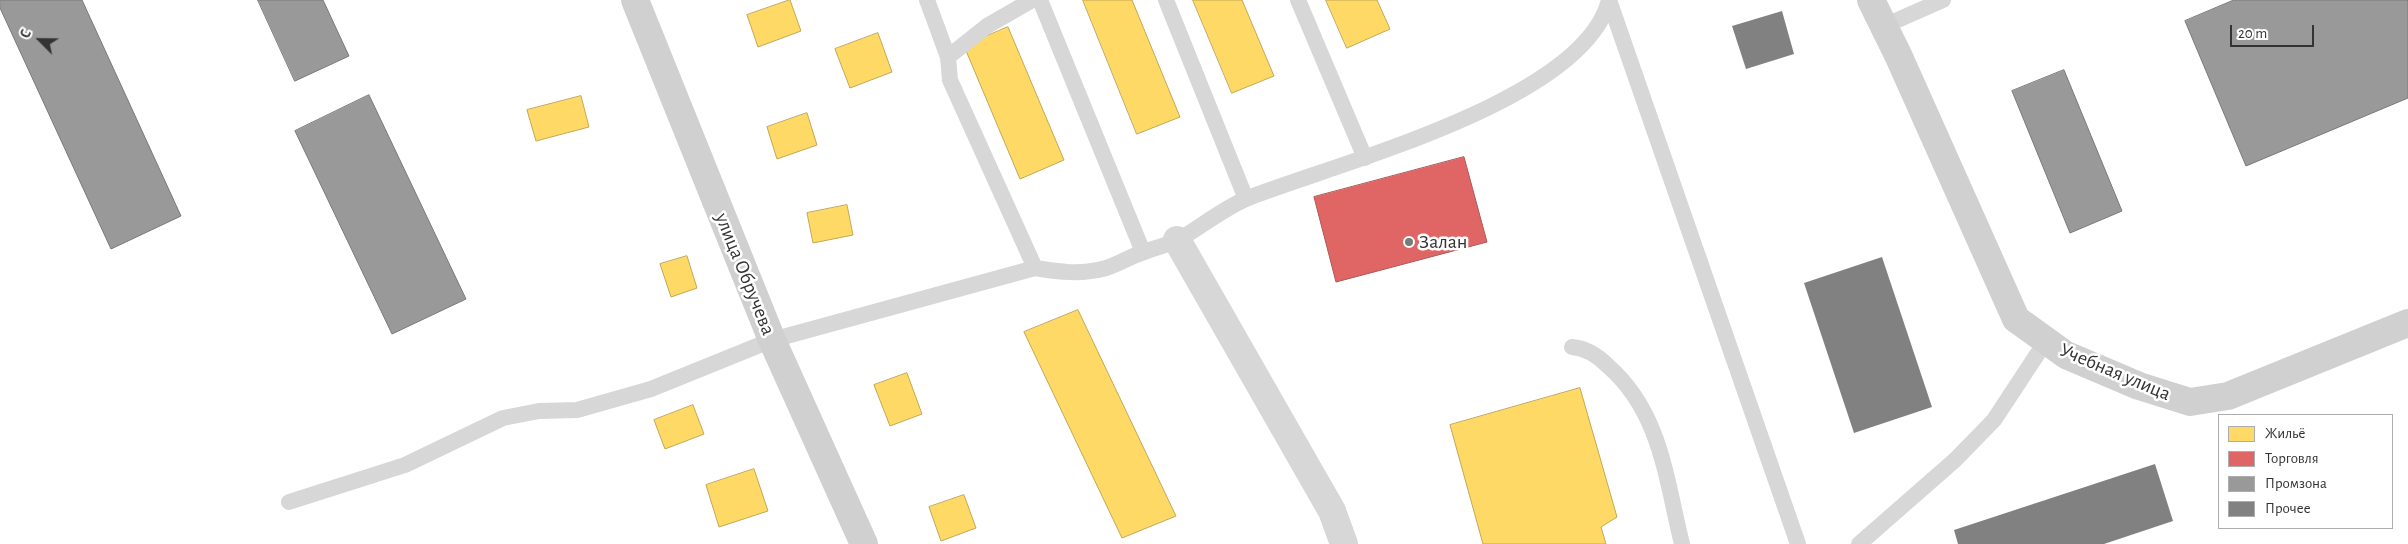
<!DOCTYPE html>
<meta charset="utf-8">
<style>
body{margin:0}
#map{position:relative;width:2408px;height:544px;overflow:hidden;background:#fff;font-family:"Alegreya Sans",sans-serif}
canvas{display:block}
.legend{position:absolute;left:2218px;top:414px;width:175px;height:115px;box-sizing:border-box;background:#fff;border:1px solid #adadad;margin:0;padding:6px 9px;list-style:none;font-size:15px;color:#333}
.legend li{display:flex;align-items:center;gap:10px;height:25px}
.legend b{width:25px;border:1px solid #adadad}
.north{position:absolute;left:15px;top:15px;width:50px;height:50px;-webkit-text-stroke:4px #fff;paint-order:stroke;rotate:293deg;font-size:14px;font-weight:700;line-height:20px;text-align:center;color:#333}
.north::after{content:'';display:block;margin:auto;width:18px;height:22px;background:#333;clip-path:polygon(50% 0,100% 100%,50% 72%,0 100%)}
.scale{position:absolute;left:2230px;top:25px;width:84px;height:22px;box-sizing:border-box;border:2px solid #333;border-top:0;padding-left:6px;font-size:15px;line-height:18px;white-space:nowrap;color:#333;-webkit-text-stroke:4px #fff;paint-order:stroke}
</style>
<div id="map">
<canvas width="2408" height="544"></canvas>
<ul class="legend">
<li><b style="height:14px;background:#ffd966"></b>Жильё</li>
<li><b style="height:14px;background:#e06666"></b>Торговля</li>
<li><b style="height:14px;background:#999"></b>Промзона</li>
<li><b style="height:14px;background:#818181"></b>Прочее</li>
</ul>
<div class="north">С</div>
<div class="scale">20 m</div>
</div>
<script>
const ctx = document.querySelector('canvas').getContext('2d');
ctx.lineJoin = 'round';
function fillPath(path, color) {
  ctx.fillStyle = color;
  ctx.fill(path, 'evenodd');
}
function trace(path, color, width, dash) {
  ctx.strokeStyle = color;
  ctx.lineWidth = width;
  ctx.lineCap = dash ? 'butt' : 'round';
  ctx.setLineDash(dash || []);
  ctx.stroke(path);
}
function drawText(font, color, halo, rows, align = 'center') {
  ctx.font = font + ' "Alegreya Sans",sans-serif';
  ctx.lineWidth = 5;
  ctx.setLineDash([]);
  ctx.textBaseline = 'middle';
  ctx.strokeStyle = halo;
  ctx.fillStyle = color;
  for (const [text, x, y, turn = 0] of rows) {
    ctx.save();
    ctx.translate(x, y);
    ctx.rotate((+turn || 0) * Math.PI / 180);
    ctx.textAlign = isNaN(turn) ? turn : align;
    if (halo) ctx.strokeText(text, 0, 0);
    ctx.fillText(text, 0, 0);
    ctx.restore();
  }
}
const homes = new Path2D(`
 M790 0 801 31 758 47 747 15Z
 M1083 0H1132L1180 117 1137 134Z
 M1193 0H1242L1274 76 1232 93Z
 M1326 0H1377L1390 29 1347 48Z
 M1008 27 1064 160 1020 179 964 46Z
 M878 33 892 72 850 88 835 49Z
 M581 96 589 127 536 141 527 110Z
 M807 113 817 145 777 159 767 127Z
 M847 205 853 235 813 243 807 213Z
 M687 256 697 288 671 297 660 264Z
 M1078 310 1176 516 1122 538 1024 332Z
 M907 373 922 414 890 426 874 385Z
 M1580 388 1617 517 1601 527 1606 544H1483L1450 425Z
 M693 405 704 434 665 449 654 420Z
 M754 469 768 511 719 527 706 485Z
 M964 495 976 528 941 541 929 507Z`);
fillPath(homes, '#ffd966');
trace(homes, '#c2a757', 1);
const shops = new Path2D(`
 M1464 157 1487 242 1336 282 1314 197Z`);
fillPath(shops, '#e06666');
trace(shops, '#ac5757', 1);
const industry = new Path2D(`
 M0 0H82L181 216 111 249 0 8Z
 M258 0H323L349 56 295 81Z
 M2234 0H2408V98L2246 166 2185 21Z
 M2064 70 2122 211 2070 233 2012 91Z
 M369 95 466 299 392 334 295 131Z`);
fillPath(industry, '#999');
trace(industry, '#7a7a7a', 1);
fillPath(new Path2D(`
 M1782 11 1794 54 1746 69 1732 26Z
 M1882 257 1932 407 1854 433 1804 283Z
 M2155 464 2173 521 2104 544H1958L1954 530Z`), '#818181');
trace(new Path2D(`
 M927 0 948 57 950 80 1035 268
 M1040 0 1143 252
 M1166 0 1246 199
 M1298 0 1365 158
 M1609 0 1798 544
 M1884 26 1943 0
 M948 57 987 26 1032 0
 M1572 347C1587 348 1598 356 1608 366 1661 412 1666 480 1682 544
 M289 502 405 465 503 418 539 411 577 410 651 389 772 340 1035 268C1059 272 1081 275 1106 268 1119 264 1131 256 1144 252 1156 247 1169 245 1180 239 1202 226 1224 208 1248 198 1337 163 1584 101 1609 0
 M1859 544 1955 460 1994 420 2046 341`), '#d7d7d7', 16);
trace(new Path2D(`
 M1177 240 1332 511 1344 544`), '#d7d7d7', 28);
trace(new Path2D(`
 M635 0 772 340 864 544
 M1871 0 1899 57 2016 319 2066 355 2139 386 2190 402 2228 396 2408 323`), '#d0d0d0', 28);
for (const [x, y, r, color] of [
 [1409,242,5,"#7a7a7a"]
]) {
  const dot = new Path2D();
  dot.arc(x, y, r, 0, 2 * Math.PI);
  ctx.fillStyle = color;
  ctx.fill(dot);
  trace(dot, '#fff', 2);
}
drawText('20px', '#333', '#fff', [
 ["Залан",1419,242]
], 'left');
drawText('20px', '#333', '#fff', [
 ["улица Обручева",745,274,68],
 ["Учебная улица",2115,372,23]
]);
</script>
